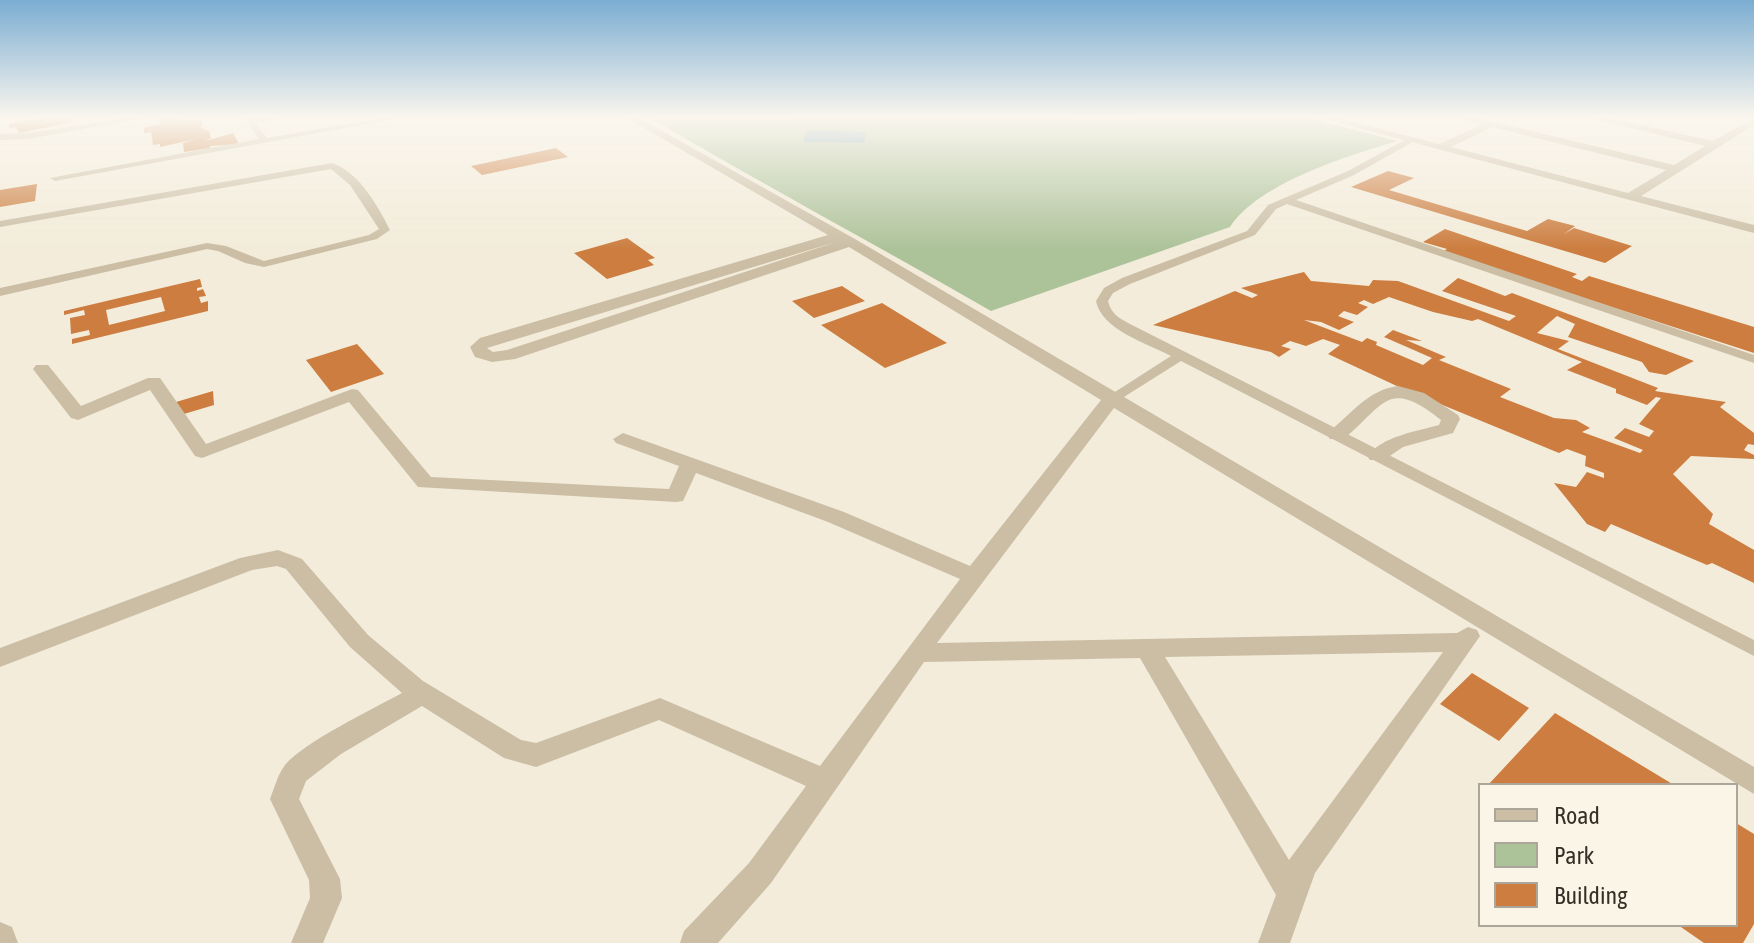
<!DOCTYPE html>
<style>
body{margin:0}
#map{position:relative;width:1754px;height:943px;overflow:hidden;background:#f3ecda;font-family:"Asap Condensed",sans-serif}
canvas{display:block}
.legend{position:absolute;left:1478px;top:783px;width:260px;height:144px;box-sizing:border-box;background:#faf5e6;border:2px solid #aca69a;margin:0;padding:10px 14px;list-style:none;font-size:24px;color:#372f27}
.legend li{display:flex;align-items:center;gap:16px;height:40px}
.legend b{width:40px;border:2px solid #aca69a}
</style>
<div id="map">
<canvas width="1754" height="943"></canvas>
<ul class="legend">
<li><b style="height:10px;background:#cbbea5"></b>Road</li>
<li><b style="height:22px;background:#acc299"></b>Park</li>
<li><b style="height:22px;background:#cc7d3f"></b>Building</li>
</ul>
</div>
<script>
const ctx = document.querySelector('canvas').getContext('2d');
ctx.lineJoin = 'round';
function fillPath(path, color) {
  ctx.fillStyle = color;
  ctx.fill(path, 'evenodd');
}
fillPath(new Path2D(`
 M1310 118 1397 141C1348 156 1260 182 1230 227L991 311C878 246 764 185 652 119Z`), '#acc299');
fillPath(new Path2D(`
 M807 130 866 132 864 143 803 142Z`), '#77a3b1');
fillPath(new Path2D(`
 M43 118H72L73 122 19 133 16 127 9 128V124Z
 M160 118 203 121 201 128 209 131 211 138 205 141 233 133 239 144 210 146V148L184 152 183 143 196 139 160 147V144L153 145 151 132 144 133V128L160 124Z
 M556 148 568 157 482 175 471 166Z
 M1388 171 1414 178 1389 190 1527 231 1548 219 1575 226 1564 234 1574 228 1632 246 1605 263 1351 187Z
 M37 184 35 201 0 207V190Z
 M1445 229 1577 274 1572 277 1582 281 1589 276 1754 327V353L1451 255 1444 251 1447 249 1423 242Z
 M627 238 655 258 648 260 654 265 607 279 574 253Z
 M1304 272 1311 281 1369 286 1373 280 1398 281 1509 321 1516 316 1442 291 1458 278 1505 296 1512 293 1694 361 1666 375 1649 372 1642 362 1568 337 1575 324 1557 316 1537 333 1569 341 1558 349 1658 388 1655 391 1726 402 1720 407 1754 433V445L1748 444 1744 450 1754 455V459L1691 456 1673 474 1713 514 1709 524 1754 550V583L1712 563 1707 565 1611 524 1605 532 1587 524 1554 483 1576 487 1587 472 1604 478V473L1585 466 1586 456 1567 449 1559 453 1399 387 1328 354 1340 345 1323 339 1306 346 1290 341 1281 346 1291 349 1279 357 1271 352 1153 325 1235 291 1252 298 1258 295 1241 288ZM1389 297 1433 312 1472 321 1478 319 1582 362 1567 370 1616 389V393L1647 405 1656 397 1661 398 1639 424 1654 431 1649 437 1625 428 1614 438 1643 450 1640 453 1582 432 1590 428 1576 420 1554 418 1500 397 1511 389 1439 360 1446 357 1406 340 1422 341 1393 330 1384 337 1432 358 1423 365 1376 345 1377 342 1367 338 1362 342 1304 320 1321 322 1339 330 1354 322 1338 316 1344 311 1357 315 1368 307 1358 303 1364 300 1373 304Z
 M200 279 202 287 197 288V291L203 289 206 296 199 297 201 303 208 301V311L72 344V339L90 335 89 330 71 334 70 318 85 315 84 310 64 315V311ZM161 297 165 311 109 325 106 310Z
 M842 286 865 301 814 318 792 301Z
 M882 303 947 343 885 368 821 325Z
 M357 344 384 374 331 392 306 360Z
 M213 391 214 405 184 414 176 402Z
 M1472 673 1529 708 1499 741 1440 704Z
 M1555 713 1674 785H1488Z
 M1736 823 1754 834V924L1743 943H1704L1678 925H1736Z`), '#cc7d3f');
fillPath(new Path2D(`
 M125 118H144L28 139 0 140V134L28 133Z
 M244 118H279L256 124 267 138 383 118H400L55 181 50 178 259 139Z
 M1410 137 1414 140 1413 142 1354 175 1296 200 1754 355V363L1287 204 1276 209 1255 235 1130 284 1113 293 1108 301C1111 314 1120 319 1132 325L1754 640V656L1181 361 1116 402 1111 403 1104 399 1171 356C1146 343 1102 330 1096 301L1104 288 1122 278 1247 231 1268 205 1348 171Z
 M332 163C359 172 378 206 390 230L377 239 264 267 245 263 218 251 207 249 0 296V288L207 243 226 246 264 261 369 235 379 229 350 185 331 169 0 227V221Z`), '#cbbea5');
fillPath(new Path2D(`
 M627 118H639L855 239 1754 767V794L1114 408 937 643 1457 633 1468 627 1477 630 1480 636 1315 873 1290 943H1258L1276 895 1140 658 924 662 771 883 718 943H680L684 931 749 863 806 786 659 720 536 767 504 758 422 706 341 754 306 781 299 799 340 879 342 898 323 943H291L310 898 309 880 270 799C274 789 278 774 285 765 304 742 373 709 402 693L350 647 286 569 277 566 252 570 0 667V648L240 558 278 550 302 559 368 635 423 681 521 740 536 743 660 698 820 766 960 579 828 522 696 473 683 501 676 502 418 487 349 402 202 458 195 456 150 390 78 420 71 418 36 373 33 369 36 365H48L81 406 148 378H160L206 444 352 389 358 390 431 477 669 489 679 466 616 443 613 439 623 433 844 512 970 566 1101 400 849 247 515 359 492 362 475 357 470 347 480 338 828 235ZM839 241 507 350 493 352 487 348ZM1443 652 1289 860 1165 657Z
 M1321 118H1338L1439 144 1481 125 1461 118H1478L1674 165 1705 146 1591 118H1609L1713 141 1754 118V125L1641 196 1754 225V233ZM1492 127 1666 170 1628 193 1451 147Z
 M1398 386 1424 393 1458 415 1460 419 1453 433 1403 447 1384 460H1370L1367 456C1384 436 1414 432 1439 425L1441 420C1388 378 1385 404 1344 439H1330L1327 435 1330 431C1352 413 1368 390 1398 386Z
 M0 922 12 927 18 943H0Z`), '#cbbea5');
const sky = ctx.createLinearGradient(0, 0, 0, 250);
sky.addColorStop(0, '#7badd2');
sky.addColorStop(0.47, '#faf6ee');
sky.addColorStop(1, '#faf6ee00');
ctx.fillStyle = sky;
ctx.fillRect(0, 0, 1754, 250);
</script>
